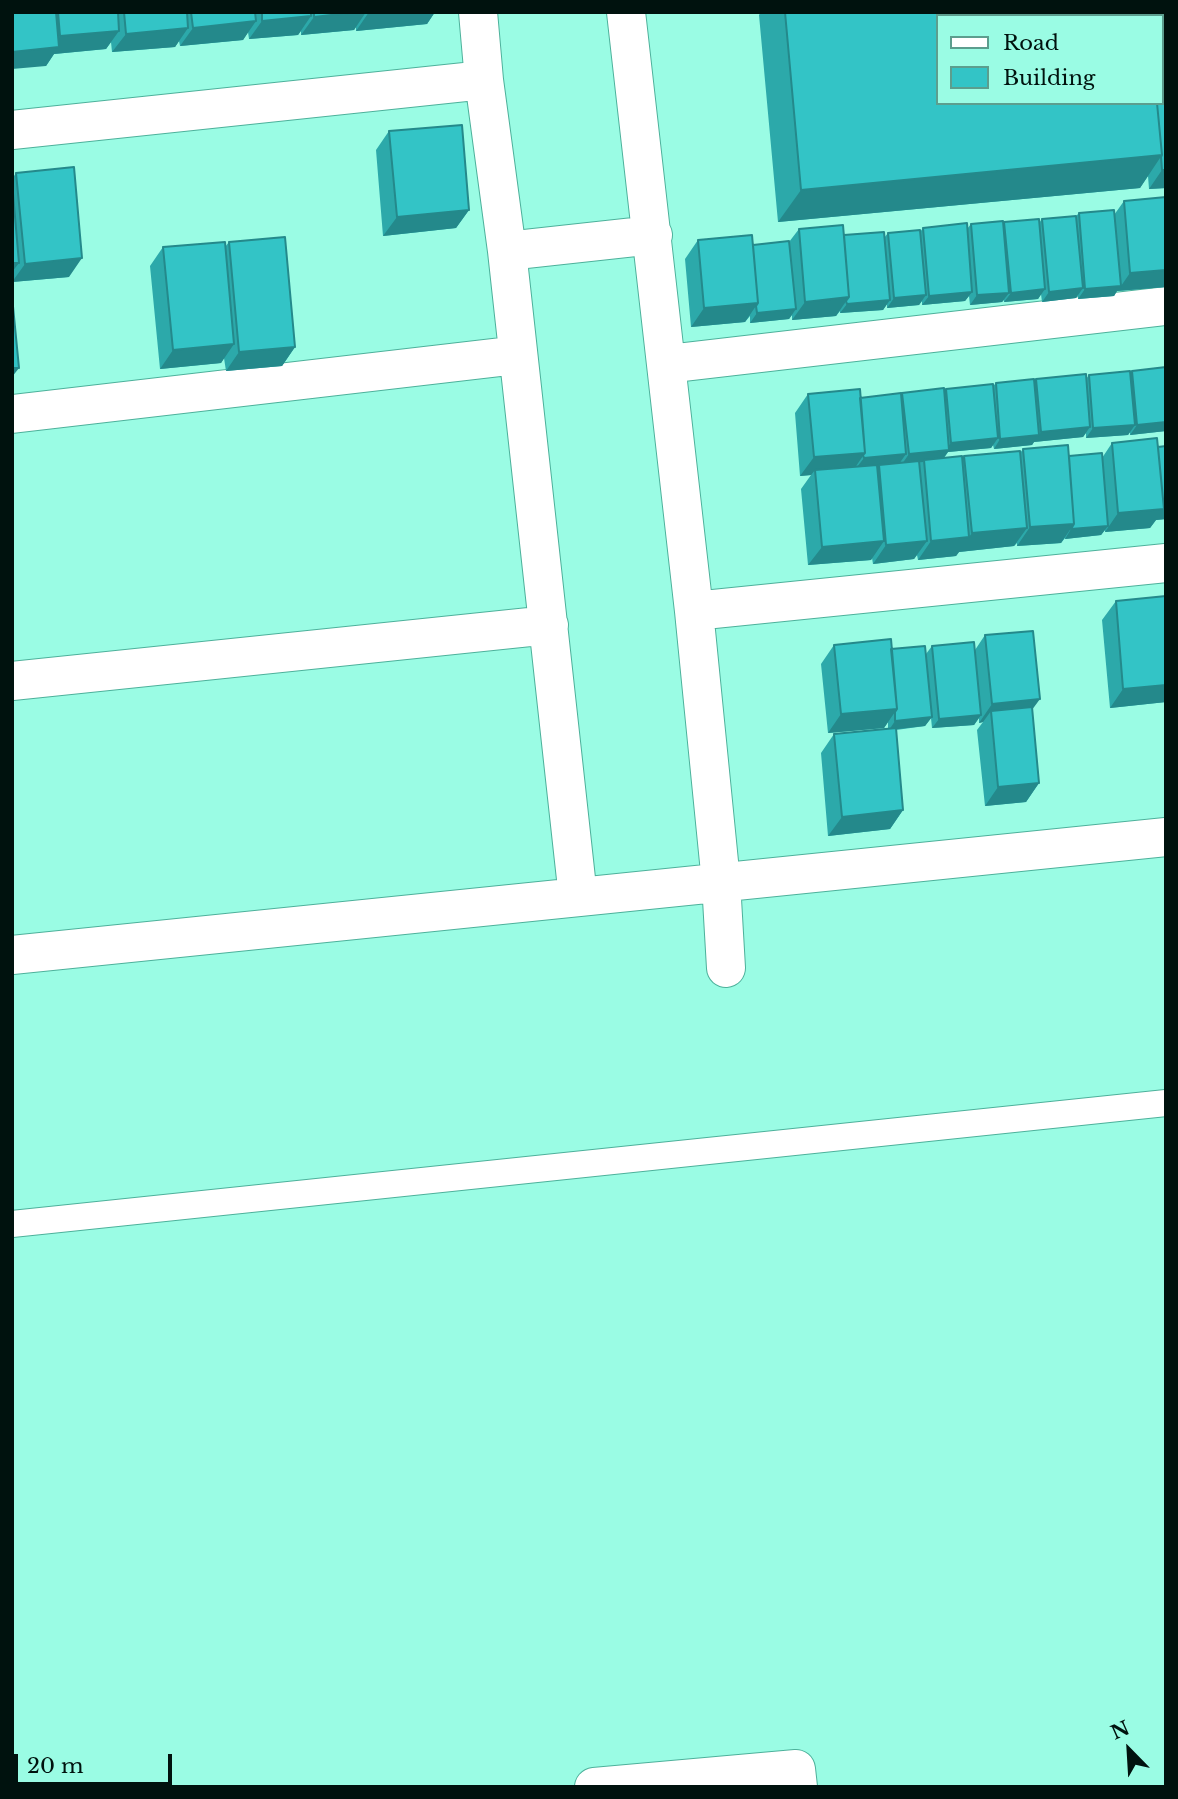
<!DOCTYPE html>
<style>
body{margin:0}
#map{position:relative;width:1178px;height:1799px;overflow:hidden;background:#9afce4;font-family:"Libre Baskerville",serif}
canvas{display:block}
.frame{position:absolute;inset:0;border:14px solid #00120e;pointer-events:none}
.legend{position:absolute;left:936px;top:14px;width:228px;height:91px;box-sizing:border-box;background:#9afce4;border:2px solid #5c9e8e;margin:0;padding:9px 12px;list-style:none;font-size:21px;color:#00120e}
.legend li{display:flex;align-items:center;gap:14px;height:35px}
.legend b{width:35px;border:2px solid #5c9e8e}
.north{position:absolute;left:1094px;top:1715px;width:70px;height:70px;-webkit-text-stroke:5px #9afce4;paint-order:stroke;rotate:336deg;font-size:19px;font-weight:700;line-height:28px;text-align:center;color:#00120e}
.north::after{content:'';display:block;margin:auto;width:24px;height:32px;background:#00120e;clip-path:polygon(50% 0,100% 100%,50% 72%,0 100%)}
.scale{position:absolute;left:14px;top:1754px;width:158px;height:32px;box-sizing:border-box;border:4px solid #00120e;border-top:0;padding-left:9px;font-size:21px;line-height:24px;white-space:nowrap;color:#00120e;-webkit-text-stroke:5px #9afce4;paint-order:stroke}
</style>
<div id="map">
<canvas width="1178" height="1799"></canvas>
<div class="frame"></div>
<ul class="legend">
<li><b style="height:9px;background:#fff"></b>Road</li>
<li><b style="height:19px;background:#33c4c6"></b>Building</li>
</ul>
<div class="north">N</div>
<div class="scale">20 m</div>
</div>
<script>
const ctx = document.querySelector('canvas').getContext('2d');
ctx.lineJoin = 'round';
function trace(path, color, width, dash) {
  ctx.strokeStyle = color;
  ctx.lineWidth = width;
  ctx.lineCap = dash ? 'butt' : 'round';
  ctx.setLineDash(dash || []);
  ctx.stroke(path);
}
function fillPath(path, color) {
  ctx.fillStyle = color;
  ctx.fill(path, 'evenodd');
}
const service = new Path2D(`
 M12 1224 1166 1103`);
const minor = new Path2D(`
 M478 12 484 80
 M626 12 694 611 721 882 726 968
 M12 130 484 80 507 251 578 897
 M507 251 653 235
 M667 364 1166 306
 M12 414 518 355
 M694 611 1166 563
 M12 681 549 625
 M12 955 1166 837
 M594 1787 796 1769 798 1787`);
trace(service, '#4db19b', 28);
trace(minor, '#4db19b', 40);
trace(service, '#fff', 26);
trace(minor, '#fff', 38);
fillPath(new Path2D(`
 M12 12H435L427 24 356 31V27L354 30 301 35V31L298 35 249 39 248 32 243 40 180 46 179 41 175 47 112 52 111 42 106 49 54 54 46 66Z
 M761 12H1149L938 103 1166 28V188L1149 189 1148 176 1140 188 778 222 759 15Z
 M389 131 469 210 456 228 383 236 376 150Z
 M16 173 69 277 12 282V179Z
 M1124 201 1166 287 1117 291 1114 296 1078 299V295L1076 298 1042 302 1041 294 1038 299 1004 302V300L1002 302 970 305 969 296 965 301 922 305V301L919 305 887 308V304L883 310 840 313V311L836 316 792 320V315L789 319 750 323V316L745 322 691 327 685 259 698 240 753 245 789 242 799 229 844 235 884 238 888 233 920 232 923 228 967 229 971 224H1003L1004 222 1039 223 1042 219 1076 216 1079 213 1114 215Z
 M229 242 295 347 282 366 226 371 224 358 221 363 160 369 150 266 163 247H225Z
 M1166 367V431L1130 435V432L1128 435 1086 438V433L1083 437 1034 442 1032 445 994 449 993 445 991 448 948 452 944 458 962 459 964 456 1020 453 1023 449 1069 456 1102 458 1112 443 1158 447 1166 446V519L1156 520 1150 528 1105 532V530L1101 535 1065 539V538L1061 543 1017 546V543L1014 546 959 552 956 556 918 560 917 555 914 559 873 564 872 558 871 560 808 565 801 489 811 475 800 476 795 413 808 394 860 398 901 395 902 393 944 391 946 389 993 386 996 383 1034 381 1036 379H1086L1089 375 1130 373 1132 371Z
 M1116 601 1166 702 1110 708 1102 620Z
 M985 635 1032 710 1039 783 1026 802 985 806 977 730 983 722 979 723V718L974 725 932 728 931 718 925 726 896 730 903 810 890 829 828 836 821 753 834 734 888 728V722L884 728 828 733 821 664 834 645 891 649 926 654 932 646 975 650Z`), '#2ca9aa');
fillPath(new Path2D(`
 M357 12H366L354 30 301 35 314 17Z
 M369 12H435L427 24 356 31Z
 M311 16 298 35 249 39 262 21Z
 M256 21 243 40 180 46 193 28Z
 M188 28 175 47 112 52 126 34Z
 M119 31 106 49 54 54 46 66 12 69V52L52 48 60 36Z
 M1162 155 1140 188 778 222 801 190Z
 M1162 170H1166V188L1149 189Z
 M469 210 456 228 383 236 397 217Z
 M82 258 69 277 12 282 25 264Z
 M12 263H19L12 272Z
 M1166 270V287L1117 291 1114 296 1078 299 1085 289 1121 286 1130 273Z
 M1083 288 1076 298 1042 302 1049 292Z
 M1045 289 1038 299 1004 302 1011 293Z
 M972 292 965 301 922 305 929 296Z
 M1009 293 1002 302 970 305 977 295Z
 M926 295 919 305 887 308 894 298Z
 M849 297 836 316 792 320 805 302Z
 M890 300 883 310 840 313 847 304Z
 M758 303 745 322 691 327 704 308Z
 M796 309 789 319 750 323 757 313Z
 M234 344 221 363 160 369 173 350Z
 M295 347 282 366 226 371 239 352Z
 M12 368H19L12 377Z
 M1166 422V431L1130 435 1137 425Z
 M1135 425 1128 435 1086 438 1093 428Z
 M1090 427 1083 437 1034 442 1032 445 994 449 1000 439 1039 435 1041 432Z
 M998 438 991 448 948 452 942 460H924L923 462 902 464 909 454 945 450 951 443Z
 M865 453 852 472 815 470 811 475 800 476 814 457Z
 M906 454 899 464 857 467 864 458Z
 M1164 509 1166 510V519L1156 520 1150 528 1105 532 1118 513Z
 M1074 524 1061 543 1017 546 1030 527Z
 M1108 526 1101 535 1065 539 1071 529Z
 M1027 528 1014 546 959 552 956 556 918 560 931 541 969 537 972 533Z
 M884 541 871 560 808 565 822 547Z
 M927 541 914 559 873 564 886 545Z
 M1166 685V702L1110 708 1123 689Z
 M1040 699 1026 718 991 711 983 722 979 723 992 704Z
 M897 709 884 728 828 733 841 714Z
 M981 715 974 725 932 728 939 719Z
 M932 717 925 726 889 730 895 721Z
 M1039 783 1026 802 985 806 998 787Z
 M903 810 890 829 828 836 842 817Z`), '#24898b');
const building = new Path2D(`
 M12 12H56L59 47 12 52Z
 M58 12H118L119 31 60 36Z
 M124 12H187L188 28 126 34Z
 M191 12H255L256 21 193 28Z
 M262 12H311V16L262 21Z
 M314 12H357L314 17Z
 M785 12H1149V16H938V103H1157L1162 155 801 190Z
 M1162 28H1166V170H1162L1161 157 1162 155 1157 103H1162Z
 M462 125 469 210 397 217 389 131Z
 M74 167 82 258 25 264 16 173Z
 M12 182 19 263H12Z
 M1166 197V270L1130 273 1124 201Z
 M1114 210 1121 286 1085 289 1079 213Z
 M1076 216 1083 288 1049 292 1042 219Z
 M1039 219 1045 289 1011 293 1004 222Z
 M1003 221 1009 293 977 295 971 224Z
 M967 223 972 292 929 296 923 228Z
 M843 225 849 297 805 302 799 229Z
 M920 230 926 295 894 298 888 233Z
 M884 232 890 300 847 304 846 301 849 297 844 235Z
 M752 235 758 303 704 308 698 240Z
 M285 237 295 347 239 352 229 242Z
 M789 241 796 309 757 313 756 306 758 303 753 245Z
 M225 242 234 344 173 350 163 247Z
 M12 296 19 368H12Z
 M1166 367V422L1137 425 1132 371Z
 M1130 371 1135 425 1093 428 1089 375Z
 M1086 374 1090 427 1041 432 1036 379Z
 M1034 379 1039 435 1000 439 996 383Z
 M993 384 998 438 951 443 946 389Z
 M944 388 949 450 909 454 902 393Z
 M860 389 865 453 814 457 808 394Z
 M901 393 906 454 864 458 863 455 865 453 860 398Z
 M1157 438 1164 509 1118 513 1112 443Z
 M1068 445 1074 524 1030 527 1023 449Z
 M1166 446V510H1163L1164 509 1158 447Z
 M1020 451 1027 528 972 533 964 456Z
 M1102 453 1108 526 1071 529 1074 524 1069 456Z
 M962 456 969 537 931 541 924 460Z
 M919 461 927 541 886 545 879 465Z
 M877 465 884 541 822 547 815 470Z
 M1166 596V685L1123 689 1116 601Z
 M1033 631 1040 699 992 704 985 635Z
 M891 639 897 709 841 714 834 645Z
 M974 642 981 715 939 719 932 646Z
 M925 646 932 717 895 721V712L897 709 891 649Z
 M1032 707 1039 783 998 787 991 711Z
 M896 728 903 810 842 817 834 734Z`);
fillPath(building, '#33c4c6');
trace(building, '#24898b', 2);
</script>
